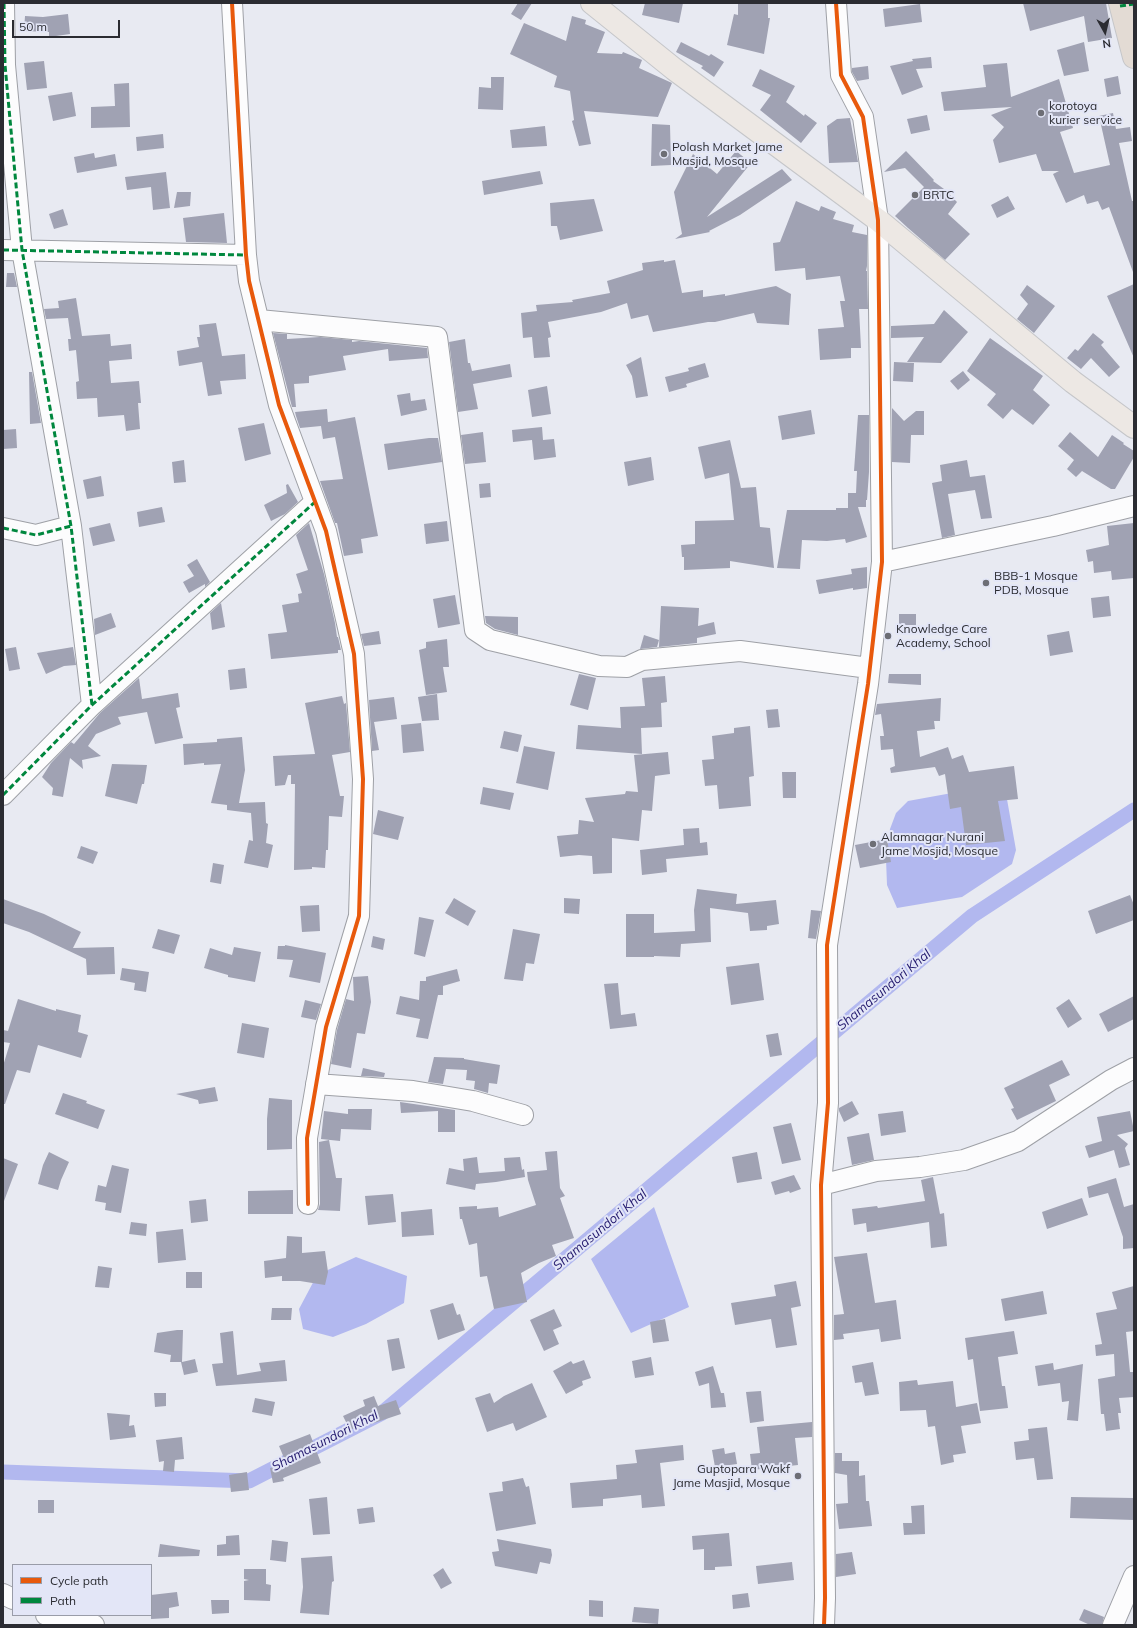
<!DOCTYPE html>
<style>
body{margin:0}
#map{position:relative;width:1137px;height:1628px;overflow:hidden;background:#e8eaf2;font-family:Mulish,sans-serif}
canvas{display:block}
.frame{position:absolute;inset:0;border:4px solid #2b2c32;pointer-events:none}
.legend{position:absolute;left:12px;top:1564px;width:140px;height:52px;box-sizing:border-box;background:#e3e6f7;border:1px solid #999ca8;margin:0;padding:5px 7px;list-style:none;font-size:12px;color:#2b2c32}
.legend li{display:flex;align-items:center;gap:8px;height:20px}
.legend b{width:20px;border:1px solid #999ca8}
.north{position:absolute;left:1085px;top:12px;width:40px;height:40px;-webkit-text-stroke:3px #e3e6f7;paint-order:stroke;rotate:172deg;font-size:11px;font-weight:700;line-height:16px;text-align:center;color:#2b2c32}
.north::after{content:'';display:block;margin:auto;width:14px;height:18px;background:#2b2c32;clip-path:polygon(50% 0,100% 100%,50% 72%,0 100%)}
.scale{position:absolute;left:12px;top:20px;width:108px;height:18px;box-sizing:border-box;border:2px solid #2b2c32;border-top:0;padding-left:5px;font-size:12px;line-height:14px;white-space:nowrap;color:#2b2c32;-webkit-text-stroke:3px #e3e6f7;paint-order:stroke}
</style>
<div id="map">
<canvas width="1137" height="1628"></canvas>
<div class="frame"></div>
<ul class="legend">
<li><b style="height:5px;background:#e8590c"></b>Cycle path</li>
<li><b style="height:5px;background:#00873e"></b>Path</li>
</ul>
<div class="north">N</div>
<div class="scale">50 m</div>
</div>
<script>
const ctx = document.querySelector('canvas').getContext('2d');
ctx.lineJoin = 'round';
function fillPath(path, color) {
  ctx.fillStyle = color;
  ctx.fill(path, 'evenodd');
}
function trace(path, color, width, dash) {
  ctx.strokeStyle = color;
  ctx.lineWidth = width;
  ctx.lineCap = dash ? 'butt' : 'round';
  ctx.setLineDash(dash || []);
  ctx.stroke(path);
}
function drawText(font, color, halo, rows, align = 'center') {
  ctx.font = font + ' Mulish,sans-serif';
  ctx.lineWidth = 4;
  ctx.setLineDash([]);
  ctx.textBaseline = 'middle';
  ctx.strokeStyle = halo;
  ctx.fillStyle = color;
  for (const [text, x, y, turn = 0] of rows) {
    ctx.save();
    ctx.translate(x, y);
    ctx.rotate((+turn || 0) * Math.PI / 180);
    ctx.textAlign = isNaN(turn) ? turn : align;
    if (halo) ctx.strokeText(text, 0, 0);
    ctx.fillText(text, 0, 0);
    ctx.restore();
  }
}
fillPath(new Path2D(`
 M1005 788 1016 850 1012 864 962 897 897 908 887 885 886 859 890 829 896 813 908 801 952 793Z
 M654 1207 689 1307 631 1333 591 1259Z
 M356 1257 407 1276 404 1303 366 1324 333 1337 303 1329 299 1309 317 1275Z`), '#b2b8ef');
trace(new Path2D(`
 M3 1472 249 1481 382 1413 972 916 1134 810`), '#b2b8ef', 15);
fillPath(new Path2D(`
 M518 3H532L521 20 511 14Z
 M645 3H683L679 23 642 15Z
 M738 3H768V18H770L764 54 727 45 734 14 738 15Z
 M1023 3H1106L1112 38 1088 42 1084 16 1030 31Z
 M920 4 922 22 885 27 883 9Z
 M68 14 70 34 49 37V32L24 31 25 16 43 17Z
 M572 16 586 20 585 24 605 32 597 53 622 54 623 52 642 60 639 68 672 83 658 117 584 111 591 144 579 146 572 121 574 120 570 91 554 87 557 76 510 54 524 23 566 41Z
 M681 42 709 56 711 54 724 62 714 77 701 68 703 66 676 52Z
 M1084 42 1089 71 1064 76 1057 50Z
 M931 57 932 68 916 69 923 87 902 95 890 66 913 61 912 59Z
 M44 61 47 88 27 90 24 63Z
 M1007 63 1011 97 1059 79 1073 128 1060 132 1074 173 1110 165 1099 116 1113 113 1116 129 1130 127 1132 141 1119 143 1132 201H1134V272H1133L1109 207 1102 210 1098 201 1087 204 1084 195 1066 203 1053 174 1059 171H1042L1036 154 999 163 993 140 1004 127 991 115 1012 107 944 111 941 92 986 87 983 65Z
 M868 66 869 79 857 81 852 72V68Z
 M760 69 795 86 786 102 804 116 805 114 817 123 801 143 760 110 771 95 752 86Z
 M1118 76 1121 94 1107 97 1104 79Z
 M491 77H504L503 110 478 109 479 87 491 88Z
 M129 83 130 127 91 128V107L115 106 114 84Z
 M72 92 76 116 53 121 48 96Z
 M927 115 930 130 911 134 907 119Z
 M850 118 858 162 829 163 827 126 837 119Z
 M652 124 670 125 671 165 651 166Z
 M545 126 547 146 512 148 510 130Z
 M163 134 164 148 137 151 136 137Z
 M736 151 751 163 707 217 782 169 792 180 740 215 709 231 710 232 675 239 682 234 674 192 693 154 717 174Z
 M906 151 934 180 933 181 944 189 957 202 948 214 970 234 945 260 908 228 895 216 924 187 905 168 884 172Z
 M94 153 95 158 115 154 117 166 77 173 74 157Z
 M540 171 543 184 484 195 482 181Z
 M166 172 170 208 153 210 151 187 127 190 125 177Z
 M177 192H191L190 206 174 208Z
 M1008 196 1015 209 997 218 991 205Z
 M594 199 603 231 560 240 557 226H551L550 203Z
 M796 201 819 211 821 206 836 212 833 219 854 225 852 232 867 235V266L866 271H867L868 309H859L861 348H851V358L820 360 818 329 844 327 840 301H845L840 276 806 280 805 268 775 271 773 243 780 242Z
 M63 209 68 225 54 229 49 214Z
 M224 213 227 243 186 242 183 218Z
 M664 260V262L675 260 682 293 703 290V297L725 294V296L776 286 791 294 789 325 757 323 754 313 715 322H708L653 332 648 315 631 319 627 303 601 312 548 322 551 337 548 338 550 357 534 358 532 337 523 338 521 313 537 311 536 305 573 302 572 300 610 293 607 281 643 270 642 263Z
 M7 273H14L17 287H6Z
 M1134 284V358L1107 296Z
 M1027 285 1055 306 1034 333 1017 319 1028 304 1020 295Z
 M76 298 82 336 110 334 111 346 131 344 132 359 109 361 111 383 139 381 141 403H138L140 429 126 431 124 415 98 417 97 398 77 399 76 382 79 381 76 350 69 351 68 339H71L68 318 46 319 44 309 59 308 58 301Z
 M944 310 968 332 941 363 907 362 924 337 891 338V326L934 324Z
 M216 323 222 356 245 354 246 379 220 381 222 394 208 396 202 362 179 366 177 351 199 347 197 337H200L199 325Z
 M273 333 287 334V339L320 337 352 340V342L359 341 427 348 428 358 389 361 388 349 343 356 346 370 309 376V383L294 384 296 407H292Z
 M1093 333 1104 342 1101 345 1120 367 1109 377 1091 358 1081 369 1067 358 1075 349 1078 351Z
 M990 338 1043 376 1033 390 1050 405 1033 425 1012 409 1003 419 987 405 996 394 967 371Z
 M465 339 468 363H470L472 371 510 364 512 377 473 384 478 409 458 412 449 342Z
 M641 357 648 396 636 398 632 376 626 365Z
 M894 362 914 363 913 382 893 381Z
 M705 363 709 377 686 384 687 387 669 392 665 377 689 371 688 368Z
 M963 371 970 380 958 390 950 381Z
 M29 372H32L41 423 30 424Z
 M547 386 551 414 532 417 528 390Z
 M410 393 411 401 425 399 427 410 401 416 397 395Z
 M892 408 904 421 916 411H924V435H911L910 463 892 462Z
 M327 409 328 422 355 417 378 536 361 539 363 553 344 556 337 523H335L320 481 343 479 335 437 323 439 321 426 300 428 296 416 295 412Z
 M811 410 815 434 782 440 778 416Z
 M858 415H869V472L867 500H866V507H858L867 537 846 543 845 539 827 541 802 540 800 569 777 568 787 510H836V508H848V493H856L857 471H854Z
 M264 423 271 454 245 461 238 428Z
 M542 427 543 440 554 439 556 457 534 460 532 440 513 442 512 430Z
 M16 429 17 448 3 449V430Z
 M483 432 486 462 465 464 461 435Z
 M1070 432 1098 457 1112 435 1124 443 1123 444 1134 451V457L1115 489H1111L1082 471 1076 477 1067 469 1074 460 1058 446Z
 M429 438H438L442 462 388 470 384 444Z
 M730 440 741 488 756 487 760 527 770 528 774 568 730 561V568L684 570V557H682L681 545 695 544V521L734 520 729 473 705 479 698 447Z
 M651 457 654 480 628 486 624 462Z
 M184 460 186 482 174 483 172 462Z
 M967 460 970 477 985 475 992 518 981 519 975 490 948 494 955 535 942 538 932 483 942 481 940 465Z
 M101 476 104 496 87 499 83 480Z
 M490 483 491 497 480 498 479 484Z
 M288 484 298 502 285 514 271 521 264 505 287 493 286 485Z
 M162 507 165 522 139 527 137 512Z
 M447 521 449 541 426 544 424 524Z
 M110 523 115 541 93 546 89 528Z
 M309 523 324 574 335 623 337 637H338L341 650H338V653L271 659 268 634 287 632 282 605 299 602 298 594 302 593 296 574 308 570 296 535Z
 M1134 523V578L1112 580 1111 571 1094 573 1093 561 1088 562 1086 550 1109 545 1107 526Z
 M197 559 210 582 205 587V584L189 593 183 582 194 576 187 565Z
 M867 567V588L853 590V588L819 594 816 580 852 574 851 569Z
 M455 595 460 624 438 628 433 599Z
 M1109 596 1111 616 1093 618 1091 598Z
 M221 603 225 627 212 630 210 613Z
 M661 606 699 608 698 626 714 622 716 634 697 638V643L659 647Z
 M111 613 116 627 95 635 94 619Z
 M899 614H916V625H899Z
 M485 616 518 617V635L495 629 486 623Z
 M379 631 381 644 364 646 361 634Z
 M1069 631 1073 652 1050 656 1047 635Z
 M644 635 659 640 657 647 640 649Z
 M447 639 449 667H443L447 692 426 695 419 650 426 648V642Z
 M16 647 20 669 9 671 5 649Z
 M73 647 76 665 64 666 46 674 37 653Z
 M245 668 247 688 230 690 228 670Z
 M579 674 596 678 588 710 570 705Z
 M889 674H921V685L888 683Z
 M665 676 667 702 661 703 662 727 641 728 642 754 576 749 578 725 621 728 620 707 645 706 642 678Z
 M139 678 142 699 178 693 180 707 176 708 183 738 155 744 147 712 118 717 121 724 96 734 88 746 101 756 82 760 83 769 70 758 63 797 52 795 53 788 42 777 51 763 71 742 74 744 100 713Z
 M437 694 439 720 422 721 418 697Z
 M342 696 344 704 346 703 350 752 332 755 340 796H344L342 817 329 816 328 850H326L325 868 312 867V869L294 870 295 784H291V775H288L285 785 275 786 273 756 315 754 305 703Z
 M394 697 397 719 374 722 379 750 372 751 369 700Z
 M941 698 940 721H934L935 729 917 731 920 757 948 747 952 759 963 755 969 772 1014 766 1018 799 998 801 1005 841 966 845 961 807 950 809 945 774 939 776 935 767 891 773 890 768 895 766 893 749 881 750 880 736H884L881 714 875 715 877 704Z
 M778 709 780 727 768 728 766 710Z
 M421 723 424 751 403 753 401 725Z
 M750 726 754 776 749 777 751 806 719 809 717 785 705 786 702 760 714 759 712 736 734 733V728Z
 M504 731 522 735 518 752 500 748Z
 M242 737 245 770 239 803 265 802 266 823 268 824 266 843 273 845 268 868 244 863 249 840 253 841 251 813 227 810V805L211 803 221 764 204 765V763L184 765 183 744 217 742V739Z
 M524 746 555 752 548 790 516 783Z
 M668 752 670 774 655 776 652 811 642 810 639 841 612 838V873L593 874 592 856 579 855 560 857 557 836 578 834 579 820 594 822 585 798 625 794 626 791 638 792 634 755Z
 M112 764 147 765 144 784H142L137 804 105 796Z
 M782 772H796V798H783Z
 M483 787 514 793 510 810 480 804Z
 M378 810 404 817 398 840 373 834Z
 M699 828 700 843 707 842 708 855 666 859 667 872 642 875 640 850 684 845 683 829Z
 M887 839 891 862 860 868 855 845Z
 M81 846 98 852 93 864 77 858Z
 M213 863 224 865 221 884 210 882Z
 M697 889 737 894 736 904 776 900 779 924 767 926V930L750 931 748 913 710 908 711 942 681 944 680 957 654 956V957H626V914H654V933L695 931 694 910Z
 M1130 895 1134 905V920L1096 934 1088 911Z
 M454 898 476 911 468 926 445 913Z
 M564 898 580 899 579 914 564 913Z
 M3 899 44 914 81 932 73 948 114 947 115 974 87 975 86 959 29 932 3 923Z
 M319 905 320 931 302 932 300 906Z
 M811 910 821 911 816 939 808 938Z
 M419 917 434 920 425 957 414 954Z
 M158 929 180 935 174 954 152 948Z
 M513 929 540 934 534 964 526 963 523 981 504 979Z
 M373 936 385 939 383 950 371 947Z
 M285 945 326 953 320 983 289 977 293 960 277 959 278 946H285Z
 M234 947 261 952 255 982 228 977V975L204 968 210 948 232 955Z
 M759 963 764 1000 731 1005 726 967Z
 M122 968 149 972 146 992 134 990 135 983 120 980Z
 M457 969 460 981 443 986V995H438L428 1039 416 1037 420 1019 396 1014 400 996 419 1000 420 981H426V977Z
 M368 976 371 1002 365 1034 357 1033 351 1068 331 1064 337 1030 346 999 354 1001 353 977Z
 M618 983 621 1015 635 1013 637 1026 610 1029 604 984Z
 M1134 996V1019L1108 1032 1099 1014Z
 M18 999 56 1011V1009L81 1015 78 1032 88 1035 81 1058 38 1045 30 1073 17 1070 5 1104H3V1066L10 1043 3 1042V1030L8 1031Z
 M1069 999 1082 1019 1068 1028 1056 1008Z
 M305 1000 321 1004 316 1020 301 1017Z
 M242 1023 269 1028 264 1058 237 1053Z
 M778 1033 782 1055 770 1057 766 1035Z
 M434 1057 464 1058V1059L500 1065 497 1084 489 1083 488 1093 474 1089 475 1081 466 1080 467 1070 446 1069 443 1084 428 1082Z
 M1062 1060 1070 1075 1049 1085 1056 1101 1017 1120 1011 1109 1014 1108 1004 1088Z
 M363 1068 385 1073 384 1077 361 1076Z
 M215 1087 218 1101 199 1104 198 1100 176 1094Z
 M63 1093 87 1101 86 1103 105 1110 98 1129 55 1114Z
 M269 1098 292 1100V1149L267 1150V1119Z
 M852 1101 859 1114 844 1122 839 1111V1108Z
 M400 1102 455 1110V1132H438V1108V1111L401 1113Z
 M348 1109H372L371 1130 341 1129 340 1141 321 1139 324 1111 348 1114Z
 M903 1111 906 1132 881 1136 878 1114Z
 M1130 1111 1134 1131 1117 1135 1128 1144 1125 1148 1130 1165 1119 1168 1114 1150 1089 1158 1085 1146 1102 1141 1097 1117Z
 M791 1123 801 1160 782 1164 773 1127Z
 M869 1133 874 1160 852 1165 847 1137Z
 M329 1140 336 1178H342L340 1211 318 1210 320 1204 319 1142Z
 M557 1151 560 1188 565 1196 560 1198 574 1238 552 1245 556 1256 539 1263 521 1273 527 1302 494 1309 487 1276 480 1277 477 1243 469 1245 462 1219H460L459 1207 477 1206V1209L498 1207 499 1217 536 1205 528 1180 527 1172 547 1170 545 1152Z
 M49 1152 69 1162 61 1180 58 1190 38 1184 43 1165Z
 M757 1152 762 1179 737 1183 732 1157Z
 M477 1157 479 1173 505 1171 504 1158 520 1157 522 1170 524 1169 525 1177 496 1182 476 1184 475 1190 446 1184 449 1168 464 1171 463 1159Z
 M3 1158 18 1164 4 1201H3Z
 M112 1165 129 1169 121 1213 105 1210 106 1203 95 1201 98 1185 106 1187Z
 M794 1175 801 1189 790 1193 789 1191 775 1195 771 1182Z
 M933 1177 940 1214 944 1213 947 1246 931 1248 929 1222 867 1232 866 1223 854 1225 852 1209 877 1206 878 1208 925 1201 921 1180Z
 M1116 1178 1124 1207 1134 1204V1248L1123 1249V1237L1108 1193 1089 1198 1087 1187Z
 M293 1190V1214H248V1191Z
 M393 1194 396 1222 368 1225 365 1196Z
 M1082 1198 1088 1215 1047 1229 1042 1212Z
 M206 1199 208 1221 191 1223 189 1201Z
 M432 1209 434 1235 402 1237 401 1212Z
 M131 1222 147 1224 146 1236 129 1234Z
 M183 1229 186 1260 158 1263 156 1232Z
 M287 1236 302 1237V1253L325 1251 328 1272 325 1285 300 1281H282V1276L265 1278 264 1261 286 1258Z
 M867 1253 875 1303 896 1300 901 1339 881 1342 879 1329 843 1334 844 1339 834 1340V1315L844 1314 834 1257Z
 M98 1266 112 1268 109 1288 95 1287Z
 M186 1272H202V1288H186Z
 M796 1281 801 1306 791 1308 797 1345 776 1348 771 1319 735 1325 731 1303 776 1296 774 1285Z
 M1134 1286V1331L1126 1332 1130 1372H1134V1397L1119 1398 1121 1413H1118L1120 1429 1106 1431 1104 1414H1101L1098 1379 1115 1376 1114 1354 1096 1356 1095 1345 1102 1344 1096 1313 1117 1309 1112 1292Z
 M1043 1291 1047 1314 1005 1321 1001 1299Z
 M453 1303 457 1315 460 1314 465 1330 438 1340 430 1310Z
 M272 1308H292L291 1320H271Z
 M554 1309 562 1326 553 1330 559 1344 544 1351 530 1320Z
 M665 1319 669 1341 653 1343 650 1322Z
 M177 1330H183L182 1362 195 1359 198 1372 184 1375 181 1362H182H170L171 1355 154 1352 157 1333Z
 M233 1331 237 1375 261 1371 259 1363 285 1360 287 1381 216 1386 212 1364 223 1363 220 1333Z
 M1014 1331 1018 1354 998 1357 1002 1386H1005L1008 1408 980 1411 973 1359 968 1360 965 1338Z
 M399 1338 405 1368 392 1371 387 1340Z
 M651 1357 654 1375 635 1378 632 1361Z
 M584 1360 591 1378 582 1381 583 1385 566 1394 553 1371 571 1361 573 1364Z
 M873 1362 879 1394 865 1396 862 1382 855 1383 852 1366Z
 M1053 1363 1054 1370 1083 1364 1078 1421 1067 1420 1069 1401 1062 1402 1060 1383 1038 1386 1035 1366Z
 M713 1366 721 1393H724L726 1407 711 1408 709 1383 699 1386 695 1372Z
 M917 1380 918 1385 953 1381 956 1407 977 1403 981 1423 961 1426 966 1453 953 1455 954 1462 941 1465 935 1426 928 1427 926 1410 900 1411 899 1382Z
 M532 1383 547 1417 516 1431 513 1423 487 1432 475 1398 490 1393 494 1403 504 1396Z
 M761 1391 764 1421 750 1423 746 1392Z
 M154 1393H166V1406L155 1407Z
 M374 1396 378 1406 396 1400 401 1414 371 1424 370 1421 350 1430 343 1416 365 1406 363 1400Z
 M255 1398 275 1402 272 1416 252 1412Z
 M107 1413 130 1415 129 1426 134 1425 136 1437 110 1440Z
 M812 1422V1437L795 1438 798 1465 752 1470 750 1454 760 1453 757 1427Z
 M1047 1427 1053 1479 1037 1480 1034 1458 1016 1460 1014 1442 1029 1440 1028 1429Z
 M310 1434 321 1463 283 1478 284 1481 273 1483 270 1468 287 1465 279 1446Z
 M182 1437 184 1459 175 1460 174 1472 163 1471 164 1461 159 1462 156 1440Z
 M683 1445 684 1460 660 1463 665 1506 642 1508 641 1495 603 1499V1506L572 1508 570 1483 617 1479 616 1465 637 1463 635 1450Z
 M724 1448 725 1454 735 1452 737 1464 715 1467 712 1450Z
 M835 1453H842V1461H859V1476L865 1475 866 1501H869L872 1526 839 1529 836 1504 848 1503 847 1475 835 1473Z
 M247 1472 249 1490 231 1492 229 1475Z
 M523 1478 526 1487 529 1486 536 1524 496 1531 489 1493 503 1491 502 1482Z
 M327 1497 330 1534 313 1535 309 1499Z
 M1071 1497 1134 1498V1520L1070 1518Z
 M38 1500H54V1513H38Z
 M924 1505 925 1534 904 1535 903 1523H912L911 1506Z
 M373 1507 375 1522 359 1524 357 1509Z
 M729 1533 732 1566 715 1567V1570H704V1549L693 1550 692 1536Z
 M239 1535 240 1555 217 1556V1545L226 1544V1536Z
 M497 1539 551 1549 552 1555 550 1564 540 1562 537 1574 495 1566 492 1552 499 1551Z
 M272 1540 288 1542 286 1562 270 1560Z
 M160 1544 200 1550 199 1556 158 1557Z
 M852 1552 856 1574 836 1577V1554Z
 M332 1556 334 1581 332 1582 329 1615 300 1613 303 1587 301 1558Z
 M792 1562 794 1580 758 1584 756 1566Z
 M443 1568 452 1583 441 1589 433 1575Z
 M244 1569H266V1584L271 1585 270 1601 244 1600V1581L249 1580 244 1579Z
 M177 1592 179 1606 169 1608V1618L151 1619V1595Z
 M748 1593 750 1607 733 1609 732 1595Z
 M211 1600H229V1613L212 1614Z
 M589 1600 603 1601V1617L589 1616Z
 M634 1607 659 1609 658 1624 632 1622Z
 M1084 1609 1104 1617 1102 1625H1090L1079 1620Z`), '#a0a2b3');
const minor = new Path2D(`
 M4 3 5 65 22 250 71 526 92 705
 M232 3 246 255 249 281 279 405 326 531 354 654 363 779 359 916 326 1027 307 1138 308 1204
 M3 250 246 255
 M259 320 437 337 475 630 490 640 599 666 627 667 642 660 740 651 869 668
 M3 528 36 535 71 526
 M882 562 1053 526 1134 506
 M3 795 92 705 315 502
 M316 1084 413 1091 473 1101 523 1115
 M821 1185 876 1171 920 1167 964 1160 1018 1141 1111 1080 1134 1068
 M3 1594 13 1599
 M46 1615 94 1625
 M824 1625 825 1598 821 1185 828 1103 827 945 868 684 882 562 878 220 863 117 841 75 836 3
 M1113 1625 1134 1576`);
const major = new Path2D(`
 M592 3 674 69 878 220 1073 382 1134 427`);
const highway = new Path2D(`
 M1120 3 1134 57`);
trace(minor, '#9ea0a6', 22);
trace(major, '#c5c6c9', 24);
trace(highway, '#c5c6c9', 24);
trace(minor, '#fcfcfd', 20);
trace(major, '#ede8e4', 22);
trace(highway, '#e3dbd4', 22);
trace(new Path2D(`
 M4 3 5 65 22 250 71 526 92 705
 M1120 6 1134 4
 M3 250 246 255
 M3 528 36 535 71 526
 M3 795 92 705 315 502`), '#00873e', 3, [6, 3]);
trace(new Path2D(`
 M232 3 246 255 249 281 279 405 326 531 354 654 363 779 359 916 326 1027 307 1138 308 1204
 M824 1625 825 1598 821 1185 828 1103 827 945 868 684 882 562 878 220 863 117 841 75 836 3`), '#e8590c', 4);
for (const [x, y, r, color] of [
 [1041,113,4,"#6d6e75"],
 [664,154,4,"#6d6e75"],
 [915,195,4,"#6d6e75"],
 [986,583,4,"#6d6e75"],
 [888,636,4,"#6d6e75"],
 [873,844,4,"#6d6e75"],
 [798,1476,4,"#6d6e75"]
]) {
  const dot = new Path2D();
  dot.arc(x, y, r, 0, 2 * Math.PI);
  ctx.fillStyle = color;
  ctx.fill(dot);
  trace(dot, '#e3e6f7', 1.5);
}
drawText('12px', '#2b2c32', '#e3e6f7', [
 ["korotoya",1049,106],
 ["kurier service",1049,120],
 ["Polash Market Jame",672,147],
 ["Masjid, Mosque",672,161],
 ["BRTC",923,195],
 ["BBB-1 Mosque",994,576],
 ["PDB, Mosque",994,590],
 ["Knowledge Care",896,629],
 ["Academy, School",896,643],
 ["Alamnagar Nurani",881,837],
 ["Jame Mosjid, Mosque",881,851],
 ["Guptopara Wakf",790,1469,"right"],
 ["Jame Masjid, Mosque",790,1483,"right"]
], 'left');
drawText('italic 13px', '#22186d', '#e3e6f7', [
 ["Shamasundori Khal",884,990,-40],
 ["Shamasundori Khal",600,1230,-40],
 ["Shamasundori Khal",325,1441,-27]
]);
</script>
